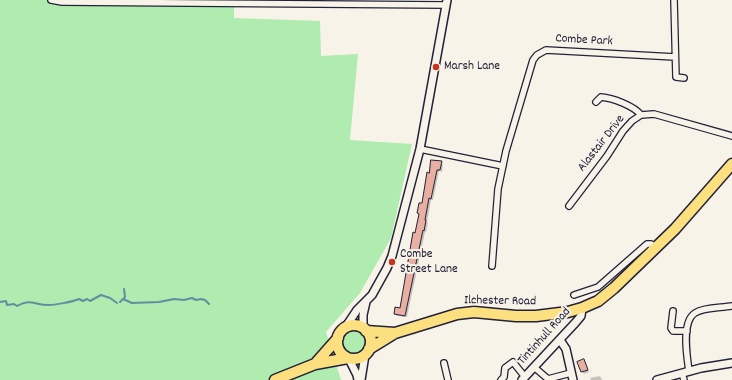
<!DOCTYPE html>
<style>
body{margin:0}
canvas{display:block;background:#f7f3e8}
</style>
<canvas width="732" height="380"></canvas>
<script>
const ctx = document.querySelector('canvas').getContext('2d');
ctx.lineJoin = 'round';
function fillPath(path, color) {
  ctx.fillStyle = color;
  ctx.fill(path, 'evenodd');
}
function trace(path, color, width, dash) {
  ctx.strokeStyle = color;
  ctx.lineWidth = width;
  ctx.lineCap = dash ? 'butt' : 'round';
  ctx.setLineDash(dash || []);
  ctx.stroke(path);
}
function drawText(font, color, halo, rows, align = 'center') {
  ctx.font = font + ' Dekko,sans-serif';
  ctx.lineWidth = 4;
  ctx.setLineDash([]);
  ctx.textBaseline = 'middle';
  ctx.strokeStyle = halo;
  ctx.fillStyle = color;
  for (const [text, x, y, turn = 0] of rows) {
    ctx.save();
    ctx.translate(x, y);
    ctx.rotate((+turn || 0) * Math.PI / 180);
    ctx.textAlign = isNaN(turn) ? turn : align;
    if (halo) ctx.strokeText(text, 0, 0);
    ctx.fillText(text, 0, 0);
    ctx.restore();
  }
}
fillPath(new Path2D(`
 M0 0H234V18L320 21 321 56 358 54 350 140 412 144 391 238 360 293 326 332 341 380H0Z
 M341 342a13 13 0 1 1 26 0a13 13 0 1 1-26 0Z`), '#b0ebb0');
fillPath(new Path2D(`
 M441 162 443 165 442 172 439 171 433 200H431L427 222 428 223 426 232H425L407 317 397 316 395 314 401 309 419 214 418 213 422 204 430 174Z
 M584 360 586 363 589 372 584 374 582 372 579 362Z
 M600 376 602 380H591L590 378Z`), '#0003');
trace(new Path2D(`
 M123 299 132 303 159 302 174 299 184 300 192 298 196 300 201 299 205 300 209 304
 M0 302 6 301 7 305 14 304 17 306C30 298 35 305 48 305 55 305 72 302 79 299L83 301 87 299 90 301 101 295 110 298 117 303
 M120 302 125 297 124 289`), '#6090a0', 2);
const building = new Path2D(`
 M431 160 442 161 440 170H437L431 199 429 198 425 220H426L424 231 423 230 405 316 394 314 395 307 400 308 413 232 415 233 419 214 417 213 419 203H422L427 172 429 173Z
 M584 359 588 370 581 372 577 362Z`);
fillPath(building, '#e9b0a2');
trace(building, '#22223b', 1);
const minor = new Path2D(`
 M51 0 62 2 446 5
 M674 0 676 77 684 78
 M596 102 601 97C613 98 634 106 641 115
 M420 149 503 166
 M569 206 607 156 623 131 632 121 641 115 654 114 732 136
 M492 266 498 189 506 151 533 60 537 55 546 50 675 57
 M574 295 598 287 647 244H651L656 248
 M673 311 671 328 673 331H687
 M444 363 448 380
 M534 367 548 379 571 373
 M689 371C687 357 681 322 695 313 704 307 721 308 732 306
 M682 373 684 380
 M501 380 504 377 505 368 513 362 525 377`);
const tertiary = new Path2D(`
 M345 328 357 310 372 295 387 268 392 256 420 149 447 0
 M363 328V315L366 302
 M560 340 566 349 573 380
 M349 359 357 375 358 380
 M361 380 365 355
 M522 380 576 322 581 316 582 308
 M657 380 701 368 732 363`);
const trunk = new Path2D(`
 M337 342a17 17 0 1 1 34 0a17 17 0 1 1-34 0Z
 M366 331 395 333
 M369 349 395 333 457 314 474 312 516 316H536L568 312 582 308 598 301 614 288 675 229 732 164
 M315 364 338 338
 M275 380 315 364 348 358`);
trace(minor, '#22223b', 8);
trace(tertiary, '#22223b', 10);
trace(trunk, '#22223b', 13);
trace(minor, '#f7f3e8', 5.5);
trace(tertiary, '#f7f3e8', 7);
trace(trunk, '#fce080', 10);
for (const [x, y, r, color] of [
 [436,67,4,"#c8321e"],
 [392,262,4,"#c8321e"]
]) {
  const dot = new Path2D();
  dot.arc(x, y, r, 0, 2 * Math.PI);
  ctx.fillStyle = color;
  ctx.fill(dot);
  trace(dot, '#f7f3e8', 1.5);
}
drawText('13px', '#22223b', '#f7f3e8', [
 ["Combe Park",584,41,3],
 ["Alastair Drive",602,144,-52],
 ["Ilchester Road",500,302,1],
 ["Tintinhull Road",545,337,-48]
]);
drawText('13px', '#22223b', '#f7f3e8', [
 ["Marsh Lane",444,67],
 ["Combe",400,255],
 ["Street Lane",400,270]
], 'left');
</script>
